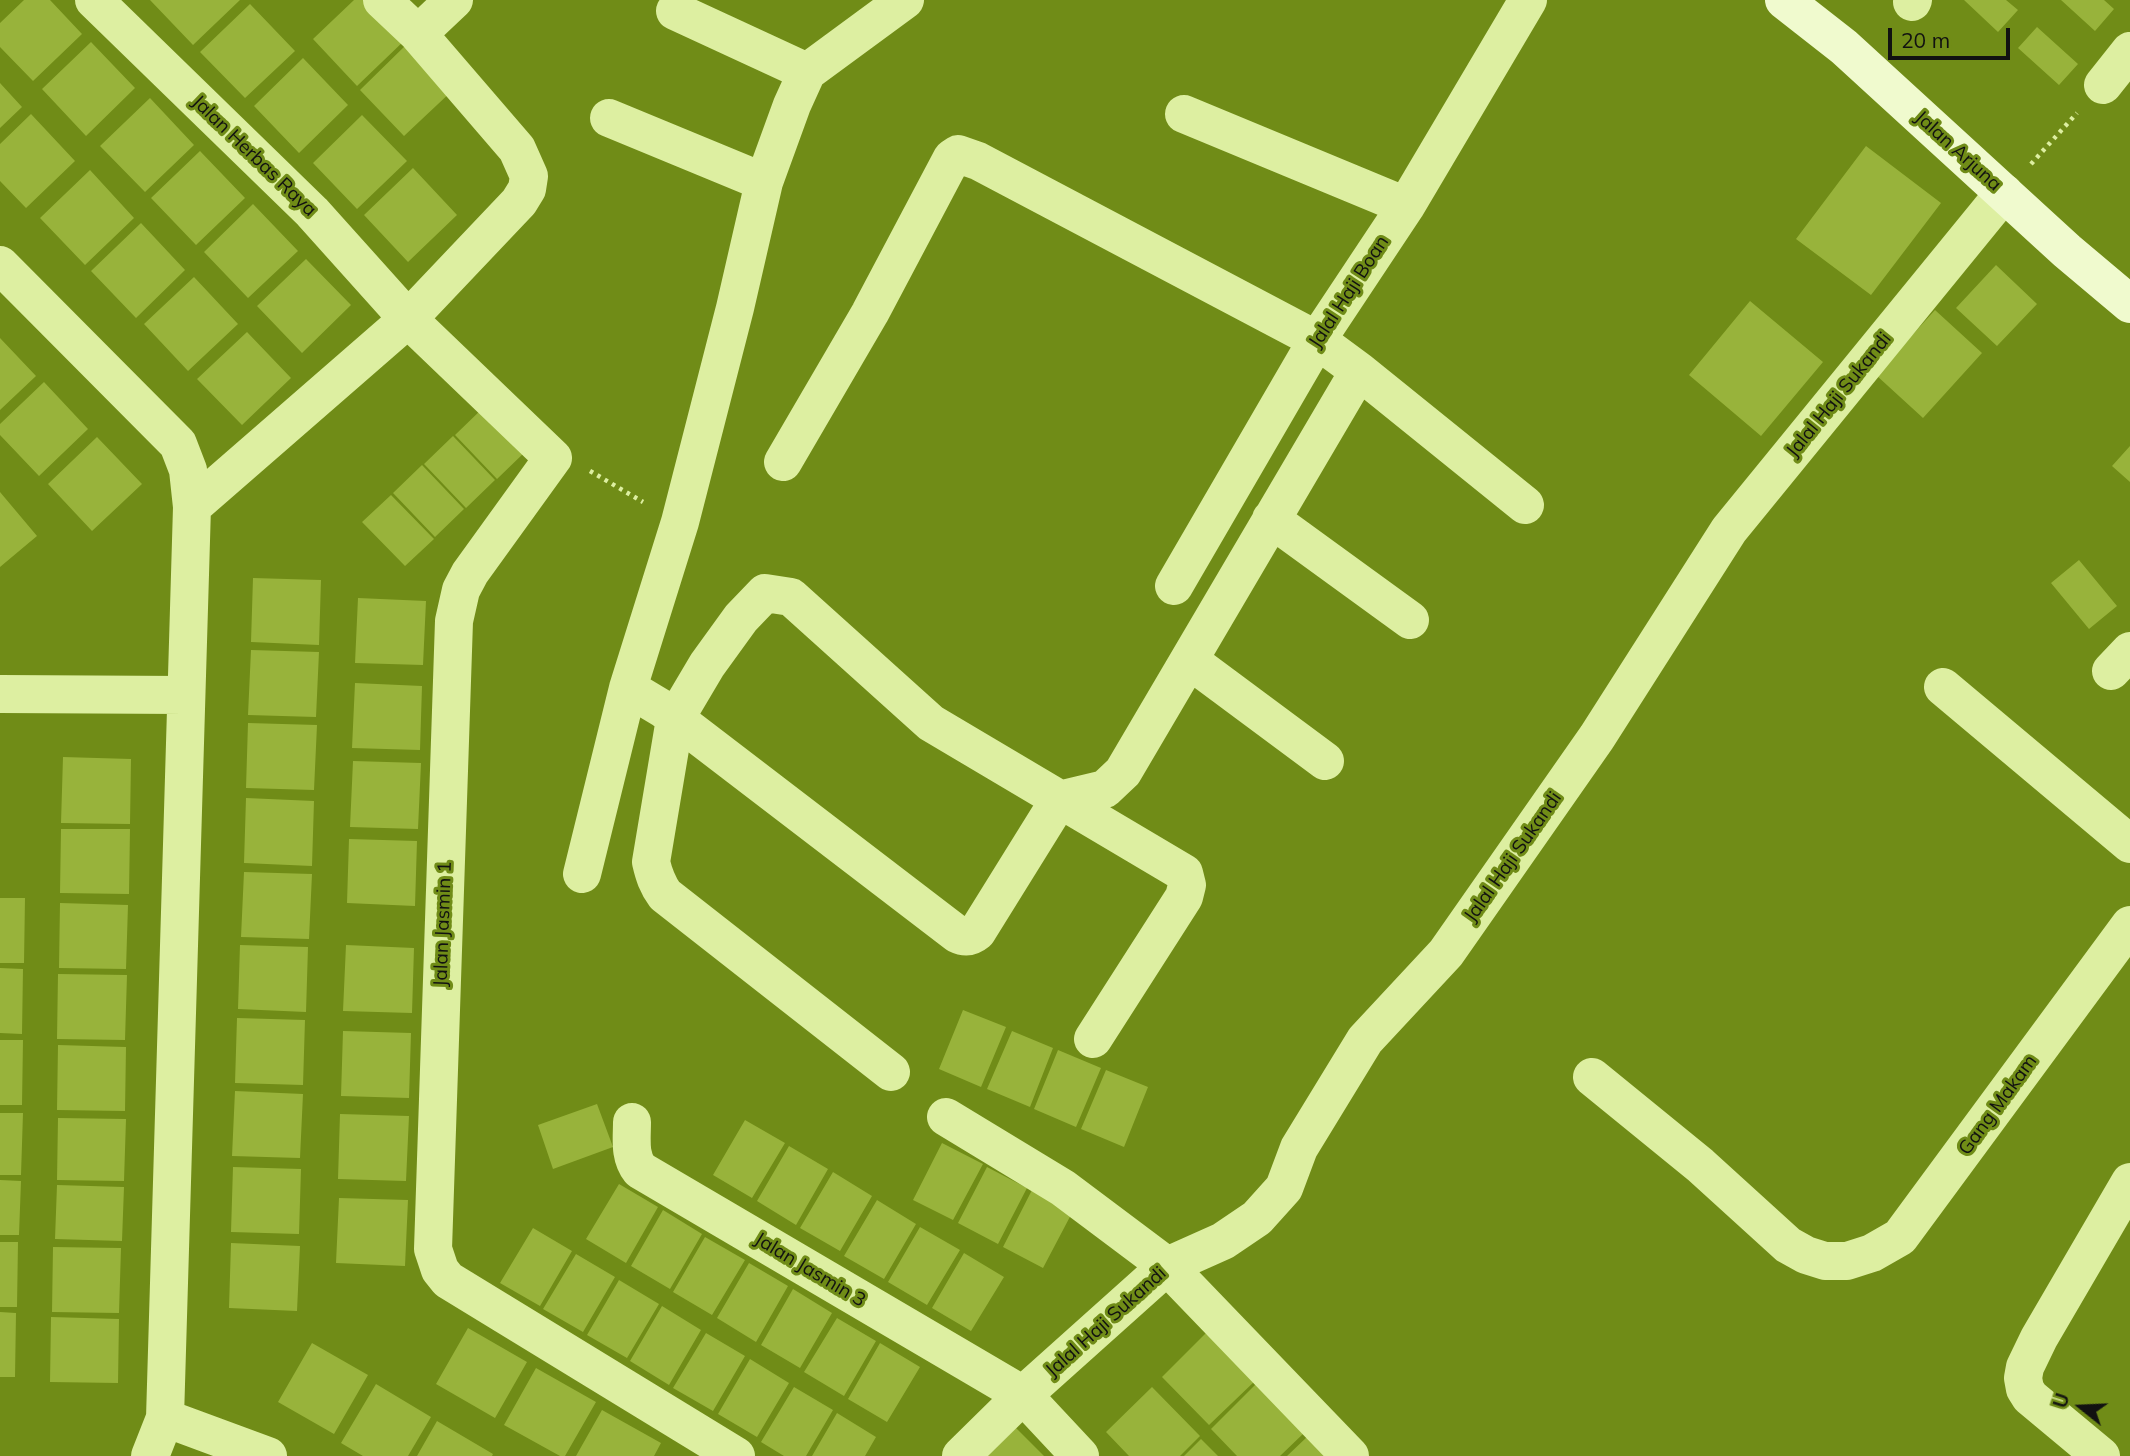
<!DOCTYPE html>
<style>
body{margin:0}
#map{position:relative;width:2130px;height:1456px;overflow:hidden;background:#708c17;font-family:Mulish,sans-serif}
canvas{display:block}
.north{position:absolute;left:2046px;top:1372px;width:70px;height:70px;-webkit-text-stroke:5px #708c17;paint-order:stroke;rotate:288deg;font-size:19px;font-weight:700;line-height:28px;text-align:center;color:#111}
.north::after{content:'';display:block;margin:auto;width:24px;height:32px;background:#111;clip-path:polygon(50% 0,100% 100%,50% 72%,0 100%)}
.scale{position:absolute;left:1888px;top:28px;width:122px;height:32px;box-sizing:border-box;border:4px solid #111;border-top:0;padding-left:9px;font-size:21px;line-height:24px;white-space:nowrap;color:#111;-webkit-text-stroke:5px #708c17;paint-order:stroke}
</style>
<div id="map">
<canvas width="2130" height="1456"></canvas>
<div class="north">U</div>
<div class="scale">20 m</div>
</div>
<script>
const ctx = document.querySelector('canvas').getContext('2d');
ctx.lineJoin = 'round';
function fillPath(path, color) {
  ctx.fillStyle = color;
  ctx.fill(path, 'evenodd');
}
function trace(path, color, width, dash) {
  ctx.strokeStyle = color;
  ctx.lineWidth = width;
  ctx.lineCap = dash ? 'butt' : 'round';
  ctx.setLineDash(dash || []);
  ctx.stroke(path);
}
function drawText(font, color, halo, rows, align = 'center') {
  ctx.font = font + ' Mulish,sans-serif';
  ctx.lineWidth = 6;
  ctx.setLineDash([]);
  ctx.textBaseline = 'middle';
  ctx.strokeStyle = halo;
  ctx.fillStyle = color;
  for (const [text, x, y, turn = 0] of rows) {
    ctx.save();
    ctx.translate(x, y);
    ctx.rotate((+turn || 0) * Math.PI / 180);
    ctx.textAlign = isNaN(turn) ? turn : align;
    if (halo) ctx.strokeText(text, 0, 0);
    ctx.fillText(text, 0, 0);
    ctx.restore();
  }
}
fillPath(new Path2D(`
 M24 0H50L82 34 33 81 0 47V23Z
 M150 0H240L193 45Z
 M354 0H370L407 38 357 86 313 39Z
 M1964 0H2006L2018 10 1998 32Z
 M2061 0H2104L2114 9 2095 31Z
 M250 4 295 51 245 98 200 52Z
 M2037 27 2078 64 2059 85 2018 48Z
 M91 42 135 88 86 136 42 89Z
 M409 42 454 89 404 136 360 90Z
 M303 58 348 105 299 153 254 106Z
 M0 83 22 107 0 128Z
 M150 98 194 145 145 192 100 146Z
 M31 114 75 161 26 208 0 181V144Z
 M362 115 407 161 357 209 313 163Z
 M1866 146 1941 203 1871 295 1796 239Z
 M200 151 245 198 196 245 151 198Z
 M413 168 457 215 408 262 364 215Z
 M90 170 134 218 85 265 40 218Z
 M253 204 298 251 248 298 204 252Z
 M141 223 185 270 136 318 91 271Z
 M306 259 351 305 302 353 257 306Z
 M1996 265 2037 304 1997 346 1956 308Z
 M194 277 238 324 188 371 144 324Z
 M1750 301 1823 362 1761 436 1689 375Z
 M1935 310 1982 353 1923 418 1876 375Z
 M247 332 291 378 242 425 197 379Z
 M0 338 36 376 0 410Z
 M44 382 88 429 39 476 0 435V424Z
 M484 407 526 451 497 479 455 435Z
 M453 436 495 480 466 508 424 464Z
 M97 437 142 484 92 531 48 484Z
 M2130 446V482L2112 466Z
 M422 465 464 509 435 537 393 493Z
 M0 492 37 536 0 567Z
 M391 495 434 539 405 566 362 522Z
 M2079 560 2117 606 2089 629 2051 583Z
 M253 578 321 580 319 645 251 642Z
 M358 598 426 601 423 665 355 663Z
 M251 650 319 652 316 717 248 715Z
 M355 683 422 686 420 750 352 748Z
 M248 723 317 725 314 790 246 788Z
 M63 757 131 759 130 824 61 823Z
 M353 761 421 763 418 829 350 827Z
 M246 798 314 801 312 866 244 863Z
 M61 829H130L129 894 60 893Z
 M349 839 417 841 415 906 347 903Z
 M244 872 312 874 309 939 241 937Z
 M0 898H25L24 963H0Z
 M60 903 128 905 126 969 59 968Z
 M240 945 308 947 306 1012 238 1009Z
 M346 945 414 948 412 1013 343 1011Z
 M0 968 23 969 22 1034 0 1033Z
 M58 974 127 975 125 1040 57 1039Z
 M963 1010 1006 1027 981 1087 939 1069Z
 M237 1018 305 1020 303 1085 235 1083Z
 M343 1031 411 1033 409 1098 341 1096Z
 M1012 1031 1053 1048 1030 1107 987 1089Z
 M0 1040H23L22 1105H0Z
 M58 1045 126 1047 125 1111 57 1110Z
 M1058 1050 1101 1068 1076 1127 1034 1109Z
 M1106 1070 1148 1087 1124 1147 1081 1129Z
 M235 1091 303 1094 300 1158 232 1156Z
 M597 1104 613 1147 553 1169 538 1125Z
 M0 1113H23L21 1175H0Z
 M340 1114 409 1116 406 1181 338 1179Z
 M58 1118 126 1119 124 1181 57 1180Z
 M745 1120 785 1143 752 1198 713 1175Z
 M942 1143 983 1164 953 1220 913 1200Z
 M789 1146 828 1169 796 1225 757 1201Z
 M233 1167 301 1169 299 1234 231 1232Z
 M987 1167 1027 1188 998 1244 958 1223Z
 M833 1172 872 1196 840 1251 800 1228Z
 M0 1180 21 1181 19 1235H0Z
 M619 1184 658 1207 626 1263 586 1239Z
 M57 1185 124 1187 122 1241 55 1239Z
 M1032 1190 1073 1211 1043 1268 1003 1247Z
 M339 1198 408 1200 405 1266 336 1263Z
 M877 1200 916 1224 884 1279 844 1256Z
 M663 1210 702 1234 670 1289 631 1266Z
 M920 1227 960 1250 927 1305 888 1282Z
 M533 1228 572 1251 540 1306 500 1283Z
 M705 1237 745 1260 712 1315 673 1292Z
 M0 1242H18L17 1307H0Z
 M231 1243 300 1246 297 1311 229 1308Z
 M53 1247 121 1248 119 1313 52 1312Z
 M964 1253 1004 1277 971 1331 932 1308Z
 M576 1254 615 1277 583 1332 543 1309Z
 M749 1263 788 1286 756 1342 717 1318Z
 M619 1280 659 1304 627 1358 587 1335Z
 M793 1289 832 1313 800 1368 761 1345Z
 M662 1306 701 1330 669 1385 630 1361Z
 M0 1312 16 1313 15 1377H0Z
 M51 1317 119 1319 118 1383 50 1382Z
 M837 1318 876 1341 844 1396 804 1372Z
 M468 1328 527 1362 495 1418 436 1384Z
 M1208 1331 1256 1380 1209 1425 1162 1377Z
 M706 1333 745 1356 713 1411 673 1388Z
 M312 1343 368 1375 334 1434 278 1402Z
 M880 1343 920 1367 887 1422 848 1399Z
 M750 1359 789 1383 757 1437 718 1414Z
 M536 1368 596 1402 565 1456H560L504 1425Z
 M1257 1383 1305 1432 1280 1456H1237L1211 1429Z
 M376 1384 431 1417 408 1456H363L341 1443Z
 M794 1387 833 1410 806 1456H784L761 1442Z
 M1152 1387 1200 1436 1180 1456H1129L1106 1432Z
 M602 1410 661 1443 654 1456H576Z
 M837 1413 876 1437 865 1456H812Z
 M437 1421 493 1454 492 1456H417Z
 M1016 1428 1044 1456H988Z
 M1308 1436 1328 1456H1287Z
 M1201 1439 1218 1456H1184Z`), '#98b33b');
trace(new Path2D(`
 M2031 164 2077 113
 M590 471 643 502`), '#ddefa1', 4.5, [3.5, 5]);
trace(new Path2D(`
 M94 0 312 212 408 319 553 458 470 573 461 590 454 621 433 1249 440 1270 448 1280 736 1456
 M1912 2 1913 0
 M675 11 807 72
 M418 34 454 0
 M2103 85 2130 51
 M1184 114 1406 206
 M609 118 764 182
 M0 265 178 444 188 470 192 507 165 1418
 M783 462 870 313 952 158 958 154 978 161 1317 340 1359 371 1525 505
 M192 507 408 319 519 202 527 189 529 176 517 149 418 34 382 0
 M1271 519 1410 620
 M1174 586 1317 340 1406 206 1528 0
 M1189 660 1325 761
 M2111 671 2130 651
 M1943 687 2130 844
 M628 688 663 709 957 934C965 938 971 937 977 932L1059 800 1105 789 1123 772 1359 371
 M0 694 185 695
 M582 874 628 688 680 522 735 308 764 182 792 105 807 72 905 0
 M891 1072 665 895C657 884 654 875 651 862L675 719 707 665 741 618 765 593 791 597 931 723 1184 873 1187 885 1184 897 1093 1039
 M1592 1077 1700 1165 1788 1245 1806 1255 1825 1261H1847L1872 1253 1900 1237 2130 925
 M946 1117 1063 1188 1167 1266 1350 1456
 M632 1122C632 1139 629 1156 640 1170L1023 1395 1080 1456
 M150 1456 165 1418 268 1456
 M961 1456 1023 1395 1167 1266 1223 1241 1257 1218 1284 1188 1299 1148 1365 1040 1446 953 1597 737 1729 530 2004 193
 M2101 1456 2030 1397 2025 1389 2023 1378 2025 1367 2039 1338 2130 1182`), '#ddefa1', 38);
trace(new Path2D(`
 M1784 0 1844 47 2067 251 2130 304`), '#f0face', 38);
drawText('19px', '#111', '#708c17', [
 ["Jalan Arjuna",1958,151,42],
 ["Jalan Herbas Raya",254,156,44],
 ["Jalal Haji Boan",1349,292,-57],
 ["Jalal Haji Sukandi",1839,395,-51],
 ["Jalal Haji Sukandi",1513,857,-55],
 ["Jalan Jasmin 1",443,924,-88],
 ["Gang Makam",1998,1105,-54],
 ["Jalan Jasmin 3",810,1270,31],
 ["Jalal Haji Sukandi",1106,1322,-42]
]);
</script>
